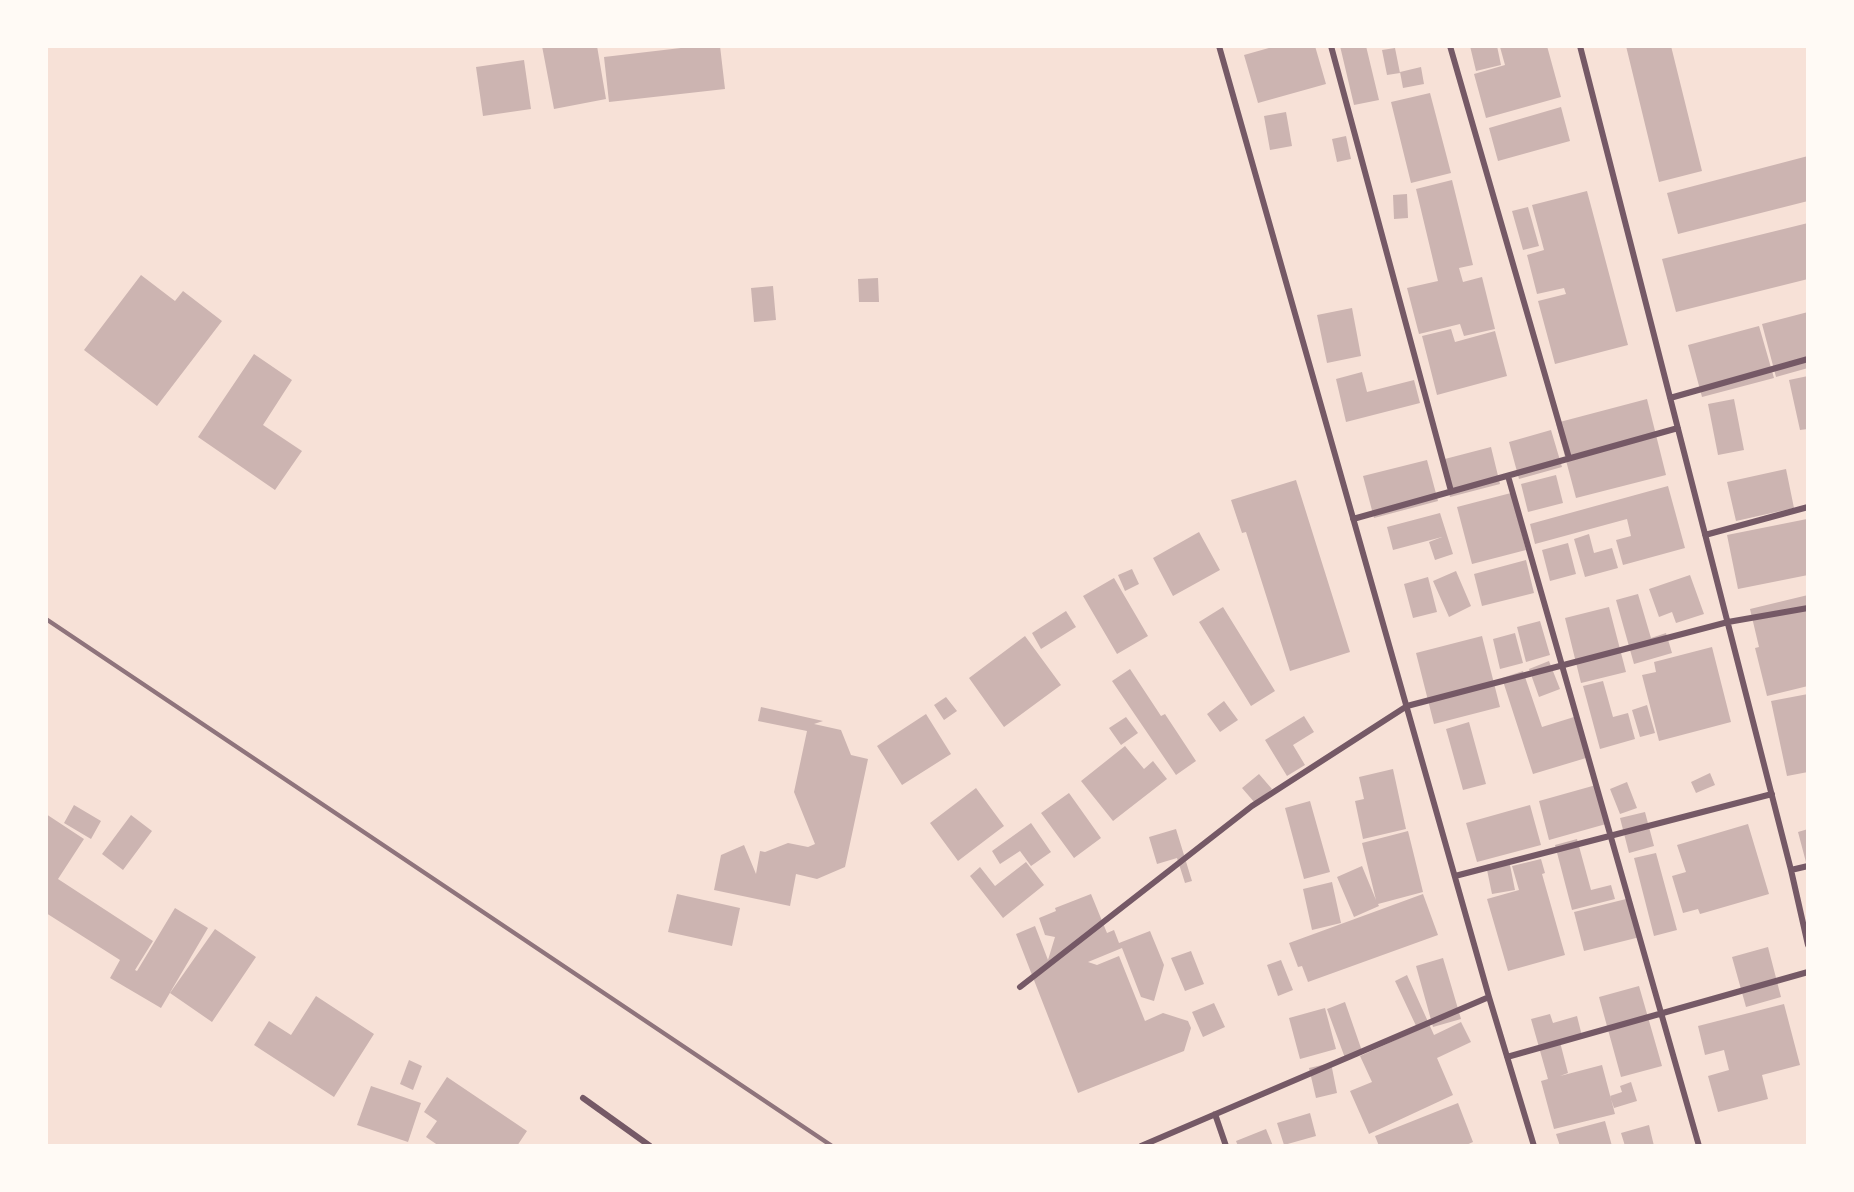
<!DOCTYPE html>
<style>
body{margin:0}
#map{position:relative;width:1854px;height:1192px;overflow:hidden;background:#f7e1d7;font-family:"Golos Text",sans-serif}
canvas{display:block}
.frame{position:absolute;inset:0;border:48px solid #fffaf5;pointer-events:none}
</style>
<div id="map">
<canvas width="1854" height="1192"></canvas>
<div class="frame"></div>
</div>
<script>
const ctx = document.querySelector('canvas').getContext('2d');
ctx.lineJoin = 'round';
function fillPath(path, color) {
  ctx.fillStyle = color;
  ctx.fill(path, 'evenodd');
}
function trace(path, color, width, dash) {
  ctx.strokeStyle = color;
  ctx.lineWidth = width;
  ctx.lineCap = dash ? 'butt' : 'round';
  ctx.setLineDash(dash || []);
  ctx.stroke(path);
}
fillPath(new Path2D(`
 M542 46H597L606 99 554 109Z
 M698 46H720L725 89 609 102 604 57Z
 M1276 46H1315L1326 84 1258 103 1244 55Z
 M1340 46H1366L1379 100 1354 105Z
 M1470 46H1497L1501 65 1476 71Z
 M1547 46 1561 97 1486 118 1474 74 1505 65 1500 47Z
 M1626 46H1671L1702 171 1659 182Z
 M1395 48 1400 73 1387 75 1382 50Z
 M524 60 531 109 483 116 476 67Z
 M1421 67 1424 84 1403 88 1400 72Z
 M1430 93 1451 173 1411 183 1391 102Z
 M1561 107 1570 141 1498 161 1489 128Z
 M1286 112 1292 146 1270 150 1264 116Z
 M1346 136 1351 159 1337 162 1332 139Z
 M1808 156V201L1678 234 1667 193Z
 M1452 180 1473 265 1459 268 1463 282 1482 277 1495 329 1464 336 1460 324 1419 334 1407 288 1438 281 1416 189Z
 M1587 191 1628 345 1555 364 1538 301 1566 294 1564 288 1537 294 1527 255 1544 250 1532 205Z
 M1407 194 1408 218 1394 219 1393 195Z
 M1528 207 1539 246 1523 250 1512 211Z
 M1808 223V279L1676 312 1662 259Z
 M141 275 175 301 183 291 222 321 157 406 84 350Z
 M878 278 879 302H859L858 279Z
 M773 286 776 320 754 322 751 288Z
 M1352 308 1361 356 1327 363 1317 315Z
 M1808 312V368L1776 377 1762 324Z
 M1759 326 1774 378 1702 397 1688 345Z
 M1451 329 1455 342 1495 331 1507 376 1437 395 1422 336Z
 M254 354 292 380 263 425 302 451 275 490 198 437Z
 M1362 372 1367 392 1414 380 1420 403 1346 422 1336 379Z
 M1808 376V429L1800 430 1789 380Z
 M1647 399 1666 475 1576 498 1556 423Z
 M1734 399 1744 450 1718 455 1708 404Z
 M1551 430 1562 467 1519 479 1509 442Z
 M1491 447 1500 484 1450 497 1441 460Z
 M1427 460 1438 501 1374 518 1363 476Z
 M1786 469 1794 508 1736 521 1727 482Z
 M1556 475 1563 503 1528 512 1521 484Z
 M1296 480 1350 652 1290 671 1246 532 1242 533 1231 500Z
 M1668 486 1685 548 1623 565 1616 540 1631 536 1627 519 1535 544 1530 524Z
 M1511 493 1526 550 1472 564 1457 507Z
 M1440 513 1453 554 1435 560 1429 542 1442 537 1393 550 1387 527Z
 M1807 519 1808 575 1738 589 1727 535Z
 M1199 532 1220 570 1173 596 1153 558Z
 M1589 534 1594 553 1612 548 1618 568 1585 577 1574 539Z
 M1568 543 1576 574 1550 581 1542 550Z
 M1526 560 1534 593 1482 606 1474 574Z
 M1132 569 1139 584 1125 591 1118 575Z
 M1456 571 1471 606 1449 617 1433 581Z
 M1690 575 1704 614 1676 623 1672 612 1659 617 1649 589Z
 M1428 577 1437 612 1413 618 1404 584Z
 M1114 578 1148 636 1117 654 1083 596Z
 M1638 594 1651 638 1666 633 1672 653 1634 664 1616 600Z
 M1808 595V686L1767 696 1755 648 1759 647 1750 609Z
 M1223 607 1275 691 1251 706 1199 622Z
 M1609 607 1626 672 1581 683 1565 618Z
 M1066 611 1076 627 1041 649 1032 633Z
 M1540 621 1550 655 1526 662 1517 627Z
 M1515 633 1523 663 1500 669 1493 639Z
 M1025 636 1061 685 1004 727 969 678Z
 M1482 636 1500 707 1434 724 1416 653Z
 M1712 647 1731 722 1659 741 1642 675 1656 672 1654 662Z
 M1549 661 1560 689 1539 697 1529 669Z
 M1130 669 1161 716 1165 714 1196 761 1176 775 1112 681Z
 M1523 671 1542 727 1574 717 1586 758 1533 774 1502 678Z
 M1603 681 1613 717 1628 713 1635 739 1600 749 1583 686Z
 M1808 694V772L1787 776 1771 701Z
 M946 697 957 711 944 720 934 705Z
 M1224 701 1238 720 1220 732 1207 714Z
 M1647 705 1655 733 1640 737 1632 710Z
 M761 707 823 721 814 724 841 730 851 755 868 759 845 867 817 879 796 874 790 906 714 890 721 855 744 845 756 874 760 851 765 852 788 843 808 847 815 844 794 792 807 731 758 721Z
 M926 714 951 754 902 785 877 746Z
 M1304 716 1314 732 1293 745 1305 765 1287 776 1265 740Z
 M1126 717 1138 733 1121 745 1109 728Z
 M1469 722 1486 784 1463 790 1446 729Z
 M1125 746 1144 769 1153 761 1167 779 1113 821 1081 781Z
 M1393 769 1406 829 1363 839 1355 801 1364 799 1359 777Z
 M1710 773 1715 785 1696 793 1691 782Z
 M1259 774 1272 789 1255 803 1242 788Z
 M1627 782 1637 808 1620 814 1610 789Z
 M1596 785 1606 824 1549 840 1539 801Z
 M976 788 1004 826 958 861 930 823Z
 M1069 793 1101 838 1074 858 1041 813Z
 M1310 801 1330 872 1304 879 1285 808Z
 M74 805 101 821 91 839 64 823Z
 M1530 805 1541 845 1477 862 1466 823Z
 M1645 812 1654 846 1629 853 1620 818Z
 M46 814 84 839 58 879 153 941 135 970 137 971 175 908 208 928 161 1008 110 978 120 960 46 913Z
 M131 815 152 831 123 870 102 854Z
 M1031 823 1051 852 1031 866 1020 851 1000 864 992 851Z
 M1748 824 1769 894 1700 914 1698 909 1683 913 1672 876 1686 872 1677 845Z
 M1176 829 1192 881 1185 883 1177 858 1157 864 1149 837Z
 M1808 829V866H1807L1798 832Z
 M1408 831 1423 892 1378 904 1379 906 1354 917 1337 877 1362 866 1376 900 1362 843Z
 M1577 839 1591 890 1611 885 1615 899 1572 910 1555 845Z
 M1656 853 1677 930 1654 936 1634 858Z
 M1541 859 1545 873 1542 874 1565 955 1508 971 1487 899 1519 890 1512 866Z
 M1509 860 1515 890 1492 894 1486 865Z
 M1026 862 1044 885 1003 918 970 876 980 867 995 886Z
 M1332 882 1341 923 1312 930 1303 889Z
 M677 894 740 908 732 946 668 932Z
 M1091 894 1107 933 1114 930 1119 943 1150 931 1164 965 1154 1001 1141 997 1122 948 1088 962 1097 965 1119 956 1145 1021 1163 1013 1188 1021 1191 1028 1184 1051 1078 1093 1016 934 1035 926 1048 960 1055 937 1045 935 1039 918 1056 911 1055 908Z
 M1423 894 1438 935 1308 982 1302 966 1298 967 1289 943Z
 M1630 898 1640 937 1584 951 1574 912Z
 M215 929 256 957 212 1022 170 993Z
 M1768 947 1781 997 1746 1007 1732 957Z
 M1191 951 1204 984 1185 991 1171 958Z
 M1443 958 1461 1019 1433 1027 1416 966Z
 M1281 960 1293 990 1278 996 1267 965Z
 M1407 975 1434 1035 1461 1022 1471 1042 1437 1058 1453 1095 1369 1134 1350 1091 1372 1082 1360 1056 1418 1030 1395 981Z
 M1639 986 1662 1066 1621 1077 1599 997Z
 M316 996 374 1034 334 1097 254 1045 269 1021 291 1035Z
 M1345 1002 1362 1051 1345 1058 1327 1009Z
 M1214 1003 1225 1027 1203 1037 1192 1012Z
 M1784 1004 1800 1065 1762 1075 1768 1099 1718 1112 1708 1076 1729 1070 1724 1050 1705 1055 1698 1026Z
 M1325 1008 1336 1049 1300 1059 1289 1018Z
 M1550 1014 1553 1023 1577 1016 1582 1036 1560 1042 1568 1073 1560 1076 1602 1065 1615 1114 1554 1129 1541 1081 1548 1079 1531 1019Z
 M409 1060 422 1066 413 1090 400 1084Z
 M1331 1063 1337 1093 1316 1098 1309 1068Z
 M447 1077 527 1131 517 1146H439L426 1137 437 1121 424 1112Z
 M1631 1082 1637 1101 1614 1108 1610 1096 1622 1092 1620 1086Z
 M371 1086 421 1103 408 1142 357 1125Z
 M1458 1103 1473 1142 1464 1146H1379L1375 1136Z
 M1310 1113 1316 1136 1284 1145 1277 1123Z
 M1605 1121 1612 1146H1560L1556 1134Z
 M1649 1125 1654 1146H1625L1621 1133Z
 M1266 1129 1273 1146H1238L1236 1141Z`), '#ccb4b1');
trace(new Path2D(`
 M1219 46 1489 997 1534 1146
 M1331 46 1451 491
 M1450 46 1569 458
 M1580 46 1791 870 1808 945
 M1670 398 1808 359
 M1508 476 1699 1146
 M1353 519 1678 428
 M1705 535 1808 507
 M1791 870 1808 866
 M1455 876 1772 794
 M1020 987 1252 806 1407 706 1728 622 1808 608
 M1507 1057 1808 972
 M583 1098 650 1146
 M1215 1114 1226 1146
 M1141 1146 1489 997`), '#755966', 6);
trace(new Path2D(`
 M46 619 832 1146`), '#8f747c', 4.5);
</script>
